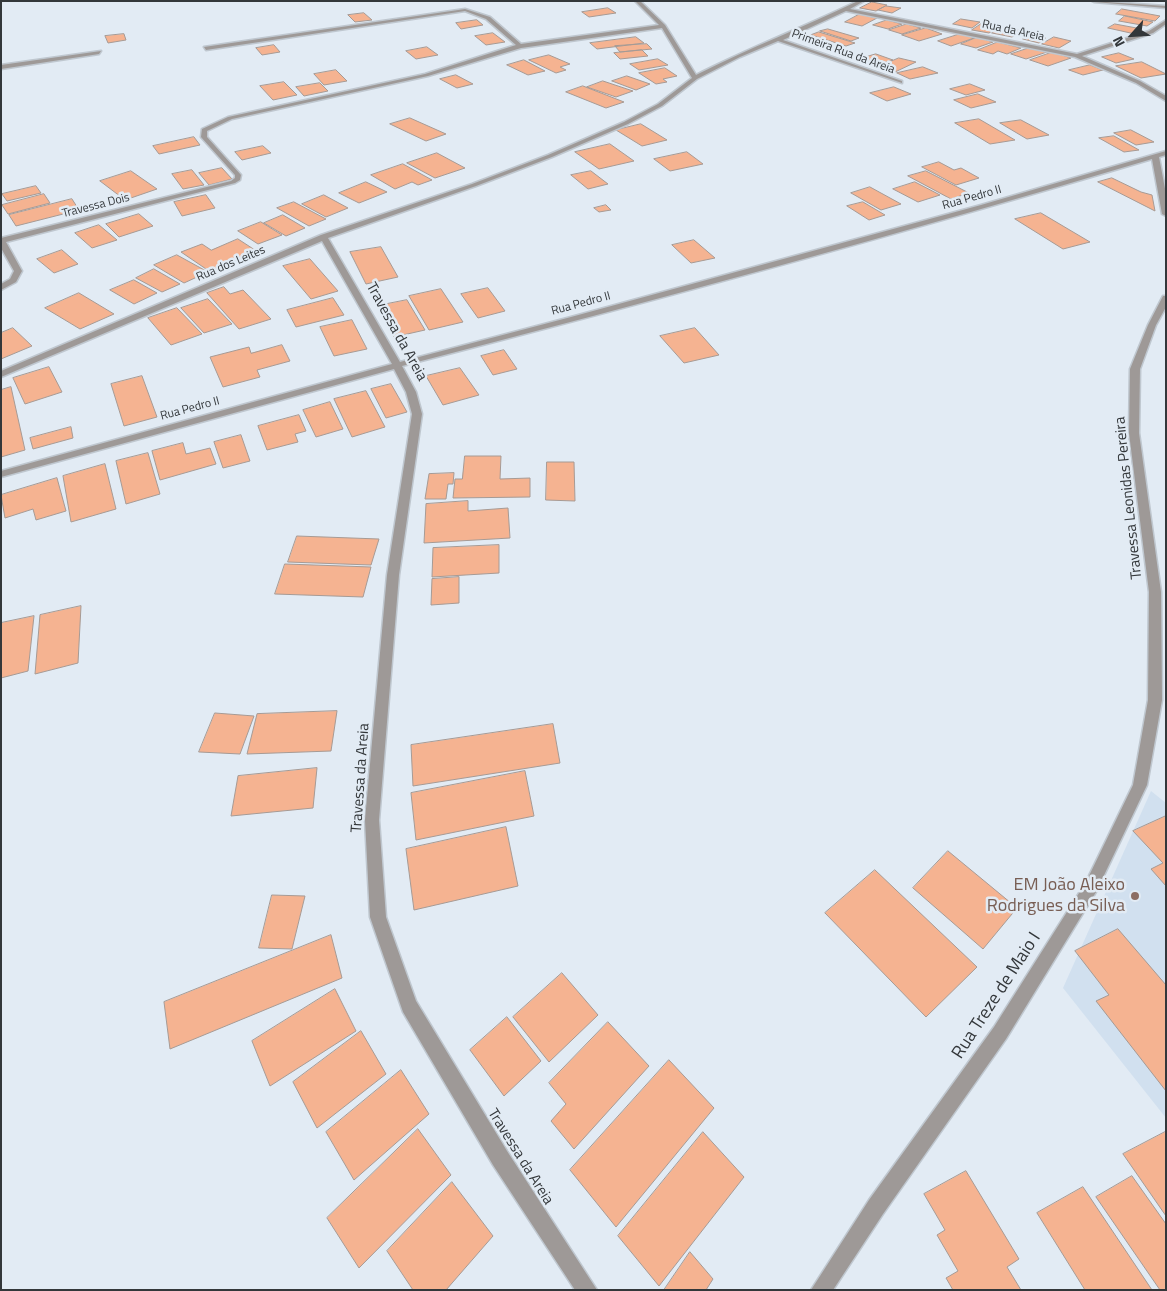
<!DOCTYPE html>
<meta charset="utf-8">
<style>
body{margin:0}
#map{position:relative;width:1167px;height:1291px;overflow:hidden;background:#e2ebf4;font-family:"Titillium Web",sans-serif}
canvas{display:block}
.frame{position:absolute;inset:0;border:2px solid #33373a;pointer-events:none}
.north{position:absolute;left:1107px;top:10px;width:50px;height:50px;-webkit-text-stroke:4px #e2ebf4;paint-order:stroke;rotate:244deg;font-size:14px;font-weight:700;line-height:20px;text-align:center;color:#33373a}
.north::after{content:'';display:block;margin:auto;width:18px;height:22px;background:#33373a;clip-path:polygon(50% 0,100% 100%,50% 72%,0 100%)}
</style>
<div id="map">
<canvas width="1167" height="1291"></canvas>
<div class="frame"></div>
<div class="north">N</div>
</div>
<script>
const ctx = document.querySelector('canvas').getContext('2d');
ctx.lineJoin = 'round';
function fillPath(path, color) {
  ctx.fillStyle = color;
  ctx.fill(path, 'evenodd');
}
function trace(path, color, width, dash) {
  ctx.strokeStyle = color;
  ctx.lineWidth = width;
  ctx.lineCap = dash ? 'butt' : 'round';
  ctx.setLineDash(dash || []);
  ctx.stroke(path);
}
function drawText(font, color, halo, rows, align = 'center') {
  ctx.font = font + ' "Titillium Web",sans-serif';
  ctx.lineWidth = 5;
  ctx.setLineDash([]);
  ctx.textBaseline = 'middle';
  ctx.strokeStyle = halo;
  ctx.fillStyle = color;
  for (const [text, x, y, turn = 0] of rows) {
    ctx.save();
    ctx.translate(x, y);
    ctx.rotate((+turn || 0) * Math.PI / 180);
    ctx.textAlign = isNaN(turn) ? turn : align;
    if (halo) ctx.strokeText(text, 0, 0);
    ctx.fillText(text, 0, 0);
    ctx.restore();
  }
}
fillPath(new Path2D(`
 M1151 791 1166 803V1118L1063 988Z`), '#d1e0ef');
const building = new Path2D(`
 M872 2 887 5 876 11 860 8Z
 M886 6 901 8 892 13 878 10Z
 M608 8 616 13 589 17 582 12Z
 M1122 9 1160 16 1155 21 1116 14Z
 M364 13 372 20 355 22 348 15Z
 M860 14 877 18 862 26 845 22Z
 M1125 16 1153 22 1147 26 1119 21Z
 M961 19 980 22 972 28 953 24Z
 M477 20 483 25 461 29 456 23Z
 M887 20 902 24 888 29 873 25Z
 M907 24 921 28 902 34 889 30Z
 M981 24 998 27 989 33 972 30Z
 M1115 24 1142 29 1135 34 1108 28Z
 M1002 27 1022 31 1012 37 992 33Z
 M926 28 942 34 919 41 902 35Z
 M828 29 859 38 851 41 820 31Z
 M819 32 855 43 846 46 811 35Z
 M493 33 505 42 486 45 475 36Z
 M963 33 977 37 951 46 938 41Z
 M124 34 126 40 108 43 105 36Z
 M1031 35 1046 38 1039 43 1023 39Z
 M636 37 644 43 597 49 590 43Z
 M978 37 993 42 976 48 961 44Z
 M1054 37 1071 41 1059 48 1042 44Z
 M998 42 1021 48 1007 54 998 51 993 54 978 50Z
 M647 44 652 49 620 52 615 46Z
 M274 45 280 52 262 55 256 48Z
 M427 47 438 55 416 59 406 51Z
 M1032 47 1047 52 1026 59 1011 54Z
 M642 50 648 56 620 59 614 53Z
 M1053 52 1071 58 1048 66 1030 60Z
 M1119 53 1134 59 1116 63 1102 57Z
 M876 54 893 60 873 66 856 60Z
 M549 55 570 64 560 67 566 70 556 73 529 60Z
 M899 58 916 62 895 72 878 67Z
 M658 59 668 65 639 70 630 64Z
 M524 60 545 71 528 75 507 65Z
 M1142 62 1166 74 1141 78 1116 66Z
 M1090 65 1103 70 1083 75 1069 70Z
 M923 67 938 73 910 79 897 73Z
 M665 68 677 76 663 79 667 82 656 84 639 73Z
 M336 70 347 81 324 85 314 74Z
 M456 75 473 84 457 88 440 79Z
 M627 76 650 84 636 90 612 81Z
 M603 81 633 91 616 97 587 87Z
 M284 82 297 95 273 100 260 86Z
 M320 83 328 91 304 96 296 87Z
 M970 84 985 90 966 95 950 89Z
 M583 86 624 102 606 108 566 92Z
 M894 87 911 94 887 101 870 93Z
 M978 94 996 102 971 108 954 100Z
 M410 118 446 134 426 141 390 124Z
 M979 119 1015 140 990 144 955 123Z
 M1021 120 1049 135 1027 139 1000 123Z
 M641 124 667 140 642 146 616 130Z
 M1131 130 1154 142 1136 145 1114 133Z
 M1114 136 1139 150 1124 152 1099 138Z
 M194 137 200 145 159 154 153 146Z
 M610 144 634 161 599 169 575 152Z
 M263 146 271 153 242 160 235 152Z
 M687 152 703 164 670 171 654 159Z
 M437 153 465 168 435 178 407 163Z
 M939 162 954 170 961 168 979 178 956 185 922 167Z
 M403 164 432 180 418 185 412 182 395 189 371 175Z
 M222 168 232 179 209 185 199 173Z
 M192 170 204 185 183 189 172 174Z
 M131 171 157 189 125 200 100 181Z
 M591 171 608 184 588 189 571 175Z
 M926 171 969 193 951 199 908 176Z
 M1112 178 1141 192 1152 195 1155 211 1098 182Z
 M366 182 387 192 359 203 339 193Z
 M915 182 940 195 918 202 893 189Z
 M36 186 41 193 7 201 2 194Z
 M870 187 901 204 881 210 851 193Z
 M44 194 50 203 8 214 2 205Z
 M206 195 215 208 182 216 174 202Z
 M324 195 348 208 326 217 302 204Z
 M72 199 79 210 16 226 9 215Z
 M294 202 326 219 309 226 277 208Z
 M863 202 885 215 869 220 847 206Z
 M606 205 611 210 599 212 594 208Z
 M1041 213 1090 242 1063 249 1015 219Z
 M139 214 153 226 119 237 106 224Z
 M283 215 305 228 286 236 264 223Z
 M261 222 282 235 258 244 238 231Z
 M99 225 117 240 92 248 75 233Z
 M238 239 258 252 209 271 181 252 202 244 211 250Z
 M694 240 715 258 691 263 672 245Z
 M381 247 398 277 366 284 350 252Z
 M62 250 78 264 54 273 37 259Z
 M177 255 208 272 184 283 154 265Z
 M310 259 338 291 311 299 283 266Z
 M154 269 180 284 162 292 136 278Z
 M134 280 157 293 134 304 110 290Z
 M224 287 230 294 243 290 271 319 239 329 207 293Z
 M488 288 505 311 478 318 461 294Z
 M441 289 463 322 429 330 409 296Z
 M79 293 114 314 80 329 45 308Z
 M333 298 344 315 296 327 287 310Z
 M208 299 232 324 204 333 181 308Z
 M407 300 425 330 394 337 377 306Z
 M177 308 202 334 171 345 148 318Z
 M352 320 367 349 334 356 320 327Z
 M13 328 32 346 1 359V333Z
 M695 328 719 355 684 363 660 336Z
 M282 345 290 361 257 370 260 377 223 387 210 357 249 347 251 353Z
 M504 350 517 369 493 375 481 356Z
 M49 367 62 392 25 404 13 378Z
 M460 368 479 395 443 405 426 376Z
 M142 376 157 417 124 426 111 384Z
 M391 384 407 412 386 418 371 389Z
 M11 387 25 450 1 457V390Z
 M366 391 385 427 352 437 334 399Z
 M330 402 343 429 316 437 303 410Z
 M299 415 306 431 295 434 298 442 267 450 258 426Z
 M71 427 73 438 33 449 30 438Z
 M241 435 250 461 223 468 214 442Z
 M183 443 186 454 210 448 216 464 160 480 152 451Z
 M148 453 160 494 126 504 116 461Z
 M465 456H501L500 479 530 478V497L453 498 455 479H462Z
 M547 462H574L575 501 546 500Z
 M105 464 116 509 71 522 63 476Z
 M454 473 453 484H448L446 499H425L429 474Z
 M57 478 66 511 36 520 33 509 5 518 1 495Z
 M468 501V511L508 508 510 538 424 543 426 504Z
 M297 536 379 539 371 565 288 562Z
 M499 545V573L432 577 433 548Z
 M285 564 371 567 363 597 275 594Z
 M459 577V603L431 605 432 579Z
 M81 606 78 663 35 674 40 615Z
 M34 616 28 671 1 678V623Z
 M337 711 331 751 247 754 257 714Z
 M215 713 254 716 240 754 199 752Z
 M553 724 560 763 413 786 411 745Z
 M317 768 313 808 231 816 238 776Z
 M525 771 534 816 416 840 411 793Z
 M1166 816V886L1151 869 1163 863 1133 831Z
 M506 827 518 886 414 910 406 849Z
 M948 851 1017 908 983 949 913 888Z
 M875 870 977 967 926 1017 825 913Z
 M272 895 305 896 292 949 259 948Z
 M1118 929 1166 985V1091L1096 1001 1109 995 1075 951Z
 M331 935 342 978 170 1049 164 1002Z
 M562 973 598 1015 549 1062 513 1017Z
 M335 989 356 1031 270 1086 252 1041Z
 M507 1017 541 1061 504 1096 470 1050Z
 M608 1022 649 1066 574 1149 551 1121 566 1104 549 1083Z
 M361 1031 386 1074 317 1128 293 1082Z
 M669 1060 714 1108 616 1227 570 1170Z
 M401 1070 429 1114 354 1180 326 1132Z
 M418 1129 451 1175 359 1268 327 1218Z
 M703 1132 744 1177 659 1286 618 1236Z
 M1165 1132 1166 1133V1216L1123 1154Z
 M966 1171 1019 1259 1007 1267 1021 1290H953L946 1278 958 1271 937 1235 945 1230 924 1194Z
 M1132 1176 1166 1224V1290H1160L1096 1197Z
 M452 1182 493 1236 446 1290H413L387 1251Z
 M1083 1187 1152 1290H1085L1037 1213Z
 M690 1252 713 1279 706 1290H664Z`);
fillPath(building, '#f5b391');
trace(building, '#a69a94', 1);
const minor = new Path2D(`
 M635 1H640L665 25 696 75C749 48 804 27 858 1H864L850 9 1077 54 1149 31 1166 20V24L1153 33 1082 56 1140 81 1166 96V101L1136 83 1075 57 846 11 783 40 902 81V83L778 41 740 57 697 79 662 106 628 124 552 157 476 186 328 238 400 362 571 317 981 205 1166 151V155L1159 157 1166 194V216L1162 214 1152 159C904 233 653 301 402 366L416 392 422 414 399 575 379 820 386 917 416 1001 507 1151 597 1290H575L493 1165 403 1012 370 917 365 820 387 575 412 414 406 392 394 369 1 477V471L392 364 322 241 1 377V371L321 235 472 184 548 155 624 122 658 104 692 78 662 28 521 48 428 76 232 119 207 131V137L241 175 240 180 235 183 6 242 22 271 16 282 1 290V284L10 279 14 271 1 248V238L231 181 235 178V175L201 137 202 129 228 117 425 74 516 45 486 19 465 11 206 50 204 47 465 9 490 17 521 44 659 25Z
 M1092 1 1166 6V8L1094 2Z
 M101 51 99 54 1 69V65Z
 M1163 296H1166V307L1156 325 1140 369 1139 433 1161 592 1162 700 1147 785 1096 892 1006 1039 883 1214 833 1290H811L869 1200 994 1027 1086 882 1133 785 1148 700 1149 592 1129 433 1130 369 1148 325Z`);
trace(minor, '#bfc7cf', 3);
fillPath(minor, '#9e9997');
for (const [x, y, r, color] of [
 [1135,896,5,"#8d6e63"]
]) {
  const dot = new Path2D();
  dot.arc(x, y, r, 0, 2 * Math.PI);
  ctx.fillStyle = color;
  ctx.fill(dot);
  trace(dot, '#e2ebf4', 2);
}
drawText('12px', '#33373a', '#e2ebf4', [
 ["Rua da Areia",1013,31,12],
 ["Primeira Rua da Areia",843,52,20],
 ["Rua Pedro II",972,198,-16],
 ["Travessa Dois",96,206,-14],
 ["Rua dos Leites",231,264,-23],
 ["Rua Pedro II",581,304,-15],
 ["Rua Pedro II",190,409,-15]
]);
drawText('15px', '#33373a', '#e2ebf4', [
 ["Travessa da Areia",396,332,61],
 ["Travessa Leonidas Pereira",1129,498,-96],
 ["Travessa da Areia",361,778,-86],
 ["Travessa da Areia",520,1157,58]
]);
drawText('18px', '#785e54', '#e2ebf4', [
 ["EM João Aleixo",1125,886],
 ["Rodrigues da Silva",1125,907]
], 'right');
drawText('18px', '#33373a', '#e2ebf4', [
 ["Rua Treze de Maio I",997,996,-57]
]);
</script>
